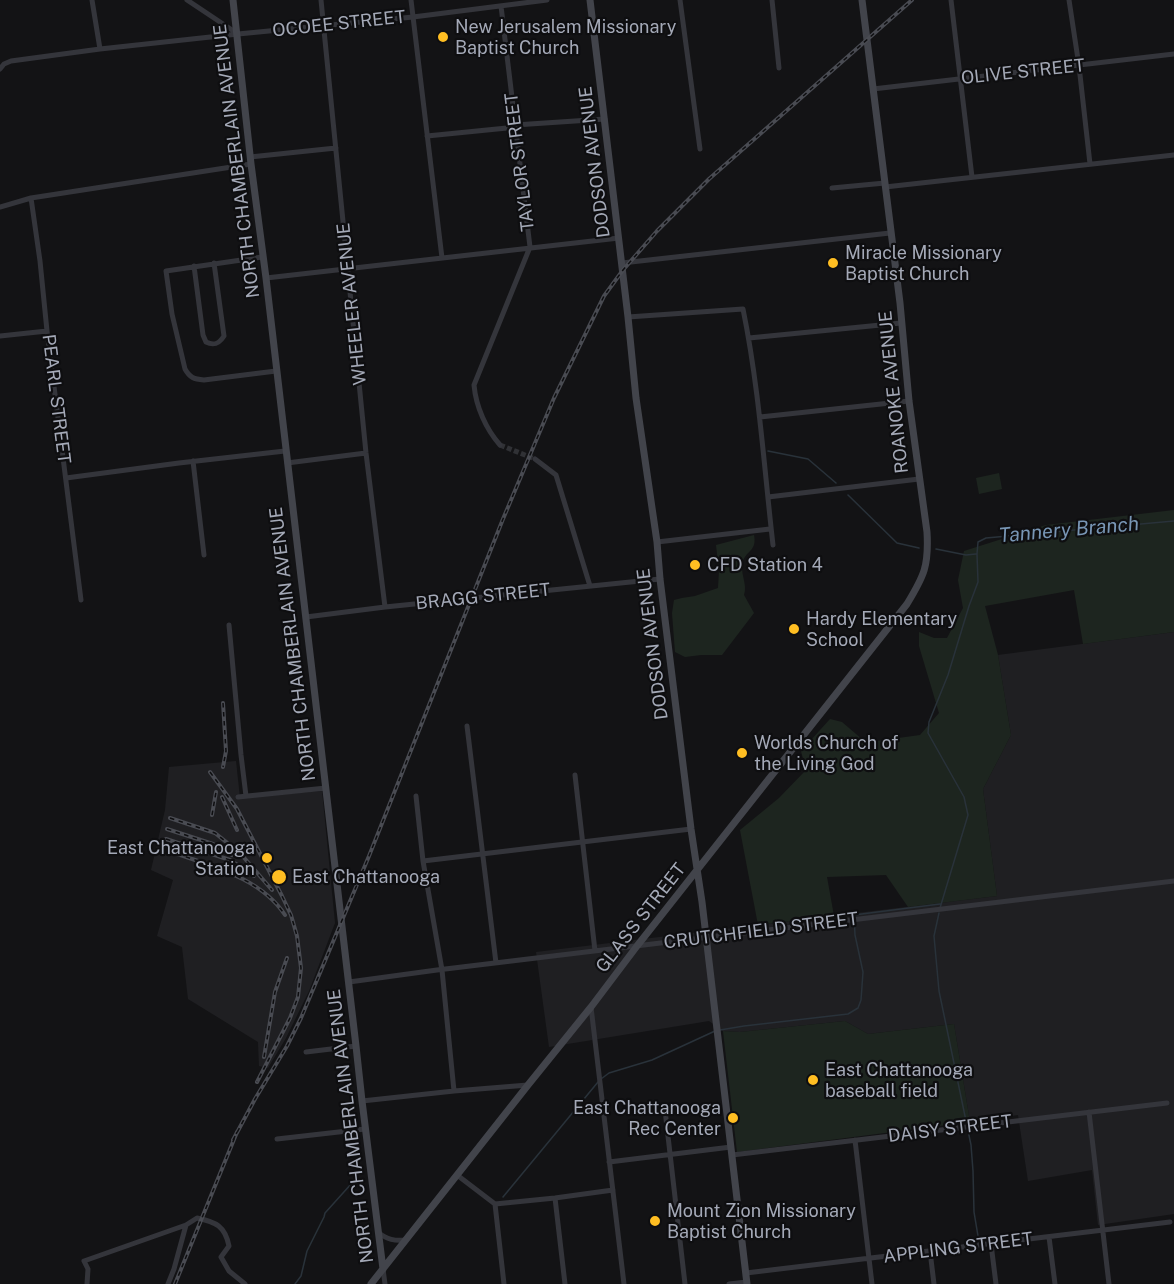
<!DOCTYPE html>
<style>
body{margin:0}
canvas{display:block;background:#131315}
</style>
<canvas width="1174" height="1284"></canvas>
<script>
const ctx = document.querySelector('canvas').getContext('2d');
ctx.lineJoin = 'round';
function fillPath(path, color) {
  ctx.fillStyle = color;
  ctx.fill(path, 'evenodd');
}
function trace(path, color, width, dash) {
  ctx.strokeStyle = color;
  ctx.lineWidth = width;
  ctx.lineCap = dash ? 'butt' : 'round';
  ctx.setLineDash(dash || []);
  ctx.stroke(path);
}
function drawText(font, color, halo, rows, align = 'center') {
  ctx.font = font + ' "Public Sans",sans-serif';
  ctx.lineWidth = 4.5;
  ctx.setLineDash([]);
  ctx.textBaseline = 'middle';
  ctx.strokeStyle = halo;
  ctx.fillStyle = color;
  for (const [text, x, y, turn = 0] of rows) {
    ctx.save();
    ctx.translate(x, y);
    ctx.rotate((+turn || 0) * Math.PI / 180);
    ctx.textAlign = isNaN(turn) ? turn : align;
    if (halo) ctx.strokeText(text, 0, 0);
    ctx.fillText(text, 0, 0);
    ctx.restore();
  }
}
fillPath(new Path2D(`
 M1174 632V1214L1098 1225 1092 1170 1028 1181 1018 1115 970 1122 954 1024 868 1034 845 1021 740 1032 723 1031 709 1021 549 1047 536 952 997 896 983 789 1011 735 998 655Z
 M236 761 240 798 322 791 335 923 309 991 286 1038 268 1068 259 1066 258 1042 188 999 182 947 157 936 173 880 151 870 165 810 169 767Z`), '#1f1f22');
fillPath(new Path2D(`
 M999 473 1002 489 979 494 976 478Z
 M1174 510V632L1083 644 1074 590 985 606 998 655 1011 735 983 789 997 896 908 907 886 875 827 877 834 916 758 925 740 830 779 798 806 770 801 751 830 719 842 722 863 740 877 741 920 735 939 713 919 646V632L934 638H947L963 608 958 580 964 551 1046 525Z
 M754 535C757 551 747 550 743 561 739 572 748 584 744 595L754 613 722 655H701L685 657 675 652 672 613 674 600 682 598 695 596 718 588 719 571 716 545Z
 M845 1021 868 1034 954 1024 970 1122 737 1152 723 1031 740 1032Z`), '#1d251f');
trace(new Path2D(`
 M768 451 808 459 836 483
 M848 495 897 543 919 548
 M936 549 966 555 976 554
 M940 908 968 815 964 797 928 733 929 722 948 675 969 606 978 582 977 554 978 542 986 538 1174 521
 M939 913 934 936 939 991 971 1145 973 1171 974 1212 979 1242
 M720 1030 744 1026 848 1014 858 1008 861 1000 863 972 855 935 854 915 940 904
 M601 1079 609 1073 652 1060 715 1031
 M503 1197 598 1082
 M295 1284 301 1276 307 1251 324 1217 325 1213 352 1183`), '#29323a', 1.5);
trace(new Path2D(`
 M500 445 535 459`), '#303135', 5, [5, 2.5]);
trace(new Path2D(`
 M92 0 100 49
 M187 0 238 34 413 17 547 0
 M321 0 366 453 385 607
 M411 0 442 258
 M680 0 700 149
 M772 0 779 68
 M951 0 972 177
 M1069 0 1079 66 1090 164
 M0 69 4 64 11 61 100 49 238 34
 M873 89 1174 54
 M427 136 507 128 515 125 605 119
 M250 157 336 148
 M885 187 1174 155
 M832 188 885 183
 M31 198 40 261 47 331 81 600
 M0 207 31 198 251 164
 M262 257 166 271 172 314 185 369C190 378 194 379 204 380L276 371
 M622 263 890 233
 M194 266 203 335 206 342C214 346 219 344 224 336L214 263
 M266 278 619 238
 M628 317 743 309C759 387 764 467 773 545
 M0 336 47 331
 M749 338 901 323
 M760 417 909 401
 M500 445C486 429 476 407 474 385L530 247 501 6
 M535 459 556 475 590 586
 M193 461 204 555
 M287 463 366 453
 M66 478 179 463 285 451
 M768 497 919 479
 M657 542 770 529
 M306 617 385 607 660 579
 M229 625 241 755 246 796
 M467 726 496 963
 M575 775 595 951
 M416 796 423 861 442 970 454 1091
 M238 797 326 788
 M423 861 691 829
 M349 982 437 970 1174 881
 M591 1007 624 1284
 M306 1052 356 1046
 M362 1101 454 1091 528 1085
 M665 1110 685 1284
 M1089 1112 1109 1284
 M277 1139 365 1129
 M855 1140 872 1284
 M732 1155 1167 1103
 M609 1162 731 1147
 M457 1175 495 1204 555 1198 613 1190
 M555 1198 565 1284
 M495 1204 504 1284
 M378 1232C387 1240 395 1241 406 1240
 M1049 1237 1055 1284
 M991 1244 996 1284
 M930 1251 934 1284
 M383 1269 385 1284
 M746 1273 1170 1222
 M87 1284 88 1269 84 1261 186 1225 197 1218C216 1222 225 1226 229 1246L221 1257 229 1271 245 1284
 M168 1284 174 1269 186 1225
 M729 1284 747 1282`), '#34353b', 5);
trace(new Path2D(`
 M233 0 251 164 266 278 356 1046 362 1101 383 1269
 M590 0 628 317 636 398 657 542 660 579 691 829 702 902 747 1284
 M371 1284 528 1085 591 1007 637 946 907 604C924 576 929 566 927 532L909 401 900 303 862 0`), '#42444b', 7);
const rail = new Path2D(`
 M223 703 226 751 223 767
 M210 772 237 809 282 896 291 915 297 936 301 968 298 997 290 1018 257 1082
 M222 797 237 830
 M212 815 216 792
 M170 818 215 833 240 853 272 890
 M167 829 213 844 232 855
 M166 839 230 860 254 876
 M169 851C210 866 260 877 285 915
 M264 1057 275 992 287 958
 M233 1140 255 1099 287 1046 301 1018 369 856 503 519 554 398 604 296 623 270 657 231 709 179 912 0
 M175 1284 237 1132`);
trace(rail, '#494b52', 4);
trace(rail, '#0e0e10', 1.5, [4.5]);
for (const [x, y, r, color] of [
 [443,37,6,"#ffbe22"],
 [833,263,6,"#ffbe22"],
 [695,565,6,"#ffbe22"],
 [794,629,6,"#ffbe22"],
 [742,753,6,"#ffbe22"],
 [267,858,6,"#ffbe22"],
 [279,877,8,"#ffbe22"],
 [813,1080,6,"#ffbe22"],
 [733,1118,6,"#ffbe22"],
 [655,1221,6,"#ffbe22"]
]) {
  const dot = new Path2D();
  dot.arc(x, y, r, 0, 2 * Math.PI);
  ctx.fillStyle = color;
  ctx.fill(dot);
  trace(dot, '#0e0e10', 2);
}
drawText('18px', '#a4a9b7', '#0e0e10', [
 ["OCOEE STREET",339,24,-6],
 ["OLIVE STREET",1023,72,-6],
 ["NORTH CHAMBERLAIN AVENUE",237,161,-97],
 ["TAYLOR STREET",520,162,-97],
 ["DODSON AVENUE",595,162,-97],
 ["WHEELER AVENUE",352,304,-96],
 ["ROANOKE AVENUE",894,392,-96],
 ["PEARL STREET",56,399,83],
 ["BRAGG STREET",483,597,-6],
 ["NORTH CHAMBERLAIN AVENUE",293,644,-97],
 ["DODSON AVENUE",653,644,-97],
 ["GLASS STREET",641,918,-52],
 ["CRUTCHFIELD STREET",761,931,-7],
 ["NORTH CHAMBERLAIN AVENUE",351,1126,-97],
 ["DAISY STREET",950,1129,-7],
 ["APPLING STREET",958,1248,-7]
]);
drawText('18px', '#a4a9b7', '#0e0e10', [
 ["New Jerusalem Missionary",455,27],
 ["Baptist Church",455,48],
 ["Miracle Missionary",845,253],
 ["Baptist Church",845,274],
 ["CFD Station 4",707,565],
 ["Hardy Elementary",806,619],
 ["School",806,640],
 ["Worlds Church of",754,743],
 ["the Living God",754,764],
 ["East Chattanooga",255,848,"right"],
 ["Station",255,869,"right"],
 ["East Chattanooga",292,877],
 ["East Chattanooga",825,1070],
 ["baseball field",825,1091],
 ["East Chattanooga",721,1108,"right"],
 ["Rec Center",721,1129,"right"],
 ["Mount Zion Missionary",667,1211],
 ["Baptist Church",667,1232]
], 'left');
drawText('italic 20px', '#7896b5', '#0e0e10', [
 ["Tannery Branch",1069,530,-5]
]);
</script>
